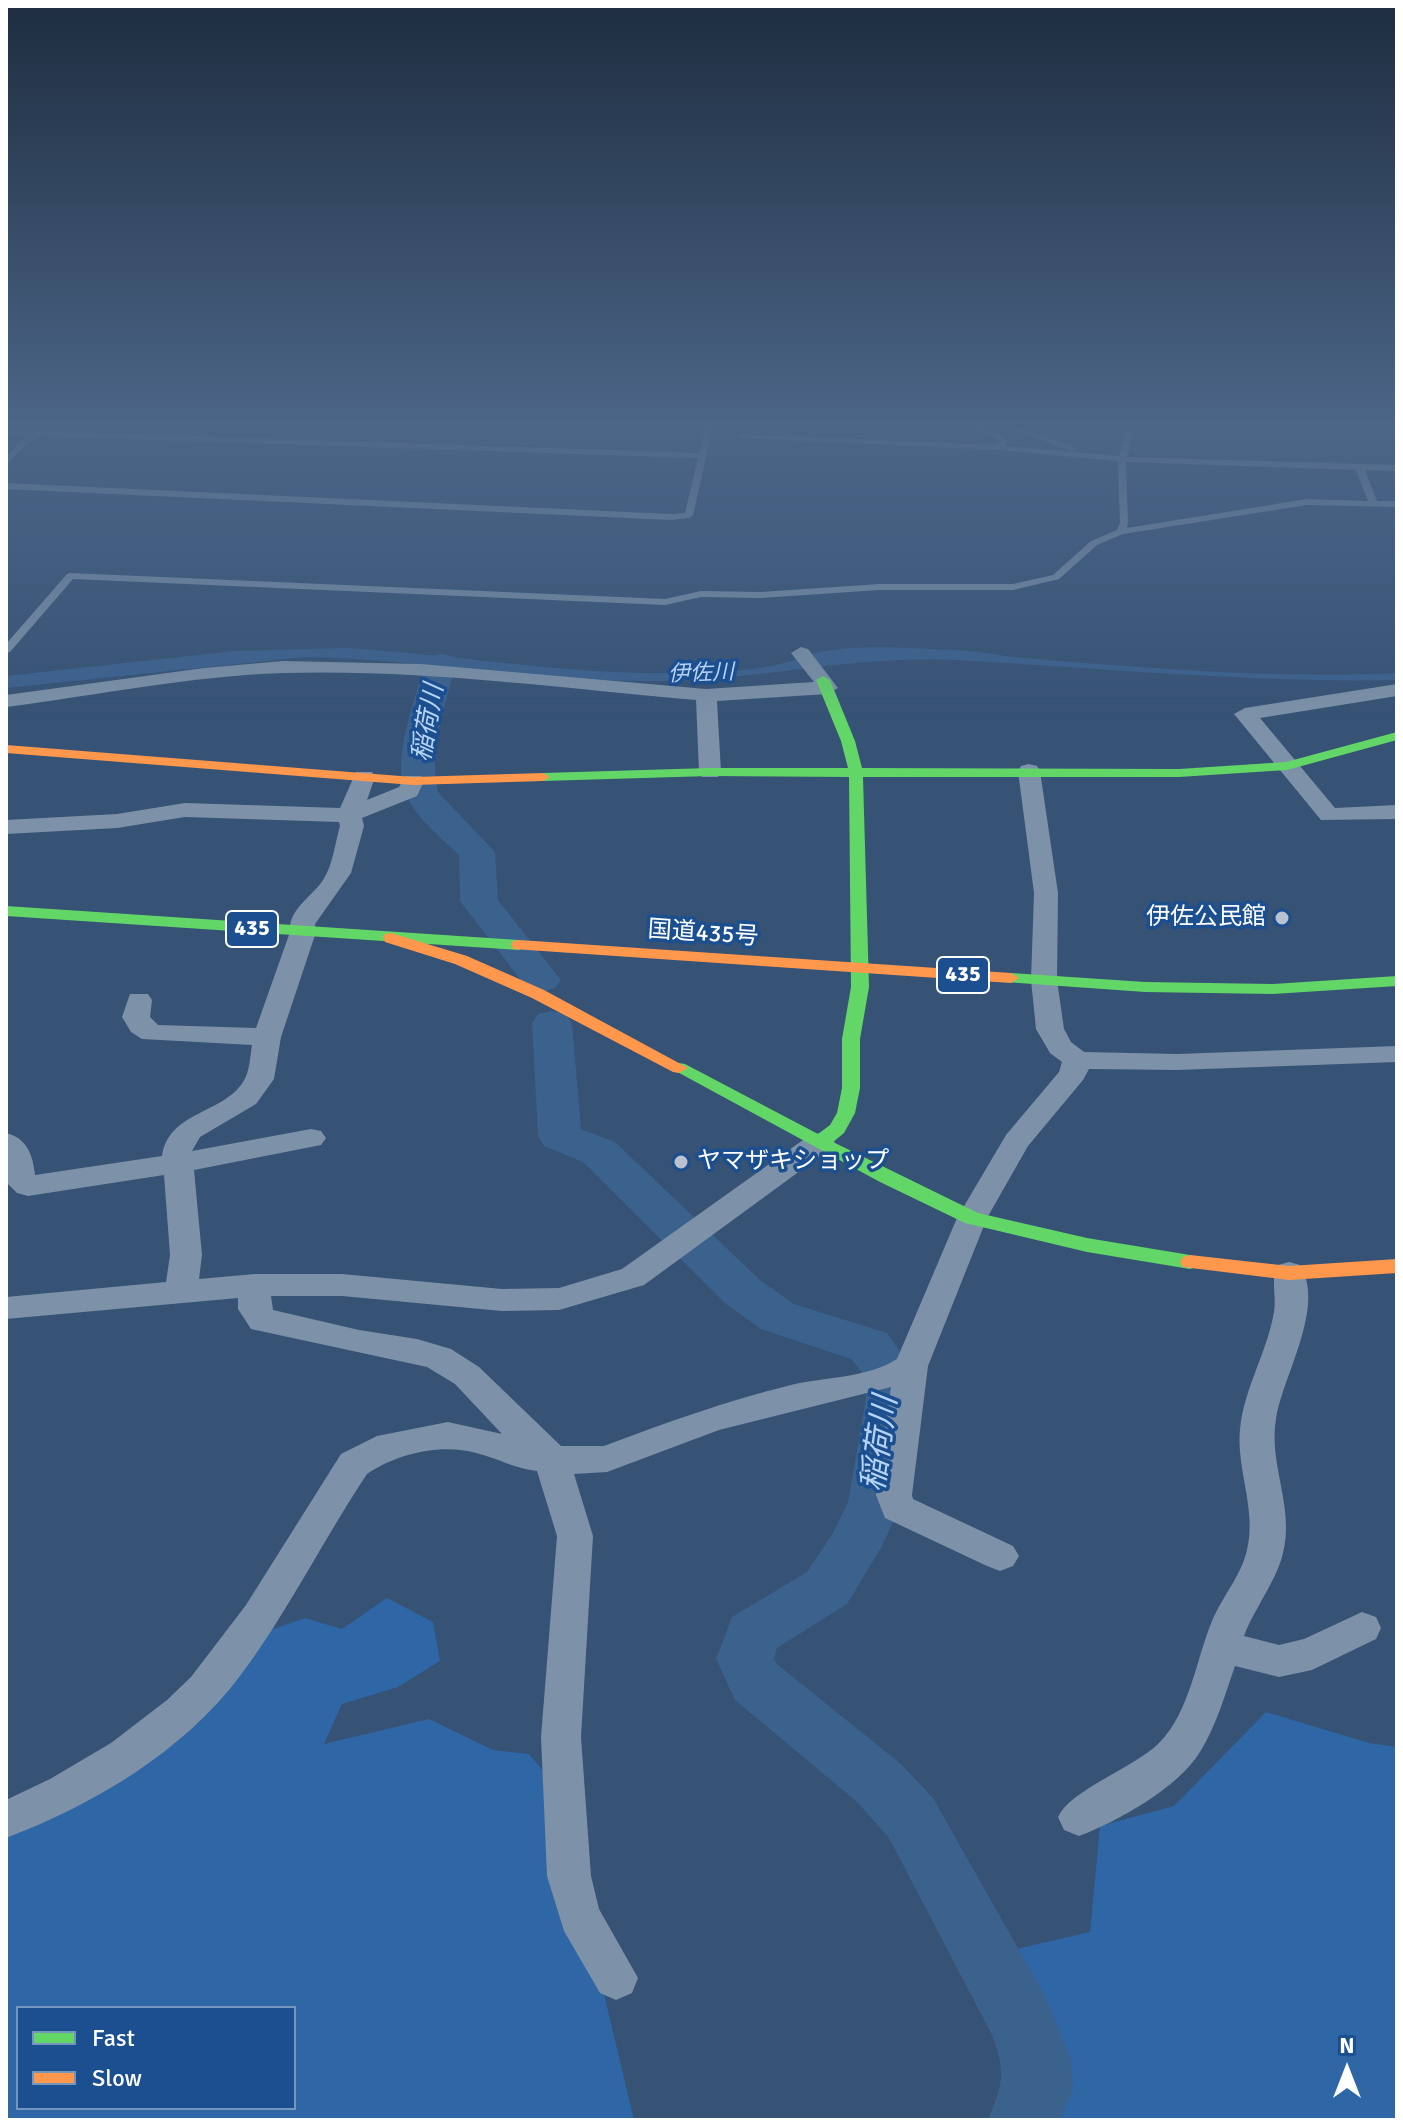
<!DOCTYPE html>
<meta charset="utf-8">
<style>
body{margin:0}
#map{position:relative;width:1403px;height:2126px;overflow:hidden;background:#365274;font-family:Signika,sans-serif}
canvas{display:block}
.frame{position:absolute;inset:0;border:8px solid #fff;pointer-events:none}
.legend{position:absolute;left:16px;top:2006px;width:280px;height:104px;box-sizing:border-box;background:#1b4f8f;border:2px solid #7695bc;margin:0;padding:10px 14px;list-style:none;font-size:24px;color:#fff}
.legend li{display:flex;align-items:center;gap:16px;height:40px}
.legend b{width:40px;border:2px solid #7695bc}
.north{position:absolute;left:1307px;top:2030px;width:80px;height:80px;-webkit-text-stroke:6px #1b4f8f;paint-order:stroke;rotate:0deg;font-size:22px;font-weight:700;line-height:32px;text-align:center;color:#fff}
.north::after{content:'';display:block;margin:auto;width:28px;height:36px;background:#fff;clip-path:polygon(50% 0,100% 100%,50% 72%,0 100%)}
</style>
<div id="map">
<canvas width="1403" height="2126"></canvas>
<div class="frame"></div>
<ul class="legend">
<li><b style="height:10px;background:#63d668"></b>Fast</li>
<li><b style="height:10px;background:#ff974d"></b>Slow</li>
</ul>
<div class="north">N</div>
</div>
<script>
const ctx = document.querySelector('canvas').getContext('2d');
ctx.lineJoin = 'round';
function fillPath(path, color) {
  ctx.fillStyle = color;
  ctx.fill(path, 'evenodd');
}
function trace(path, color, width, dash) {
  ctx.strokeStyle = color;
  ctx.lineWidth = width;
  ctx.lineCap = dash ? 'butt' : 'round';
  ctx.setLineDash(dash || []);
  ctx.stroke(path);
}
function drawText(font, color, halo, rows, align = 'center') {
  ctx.font = font + ' Signika,"Noto Sans JP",sans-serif';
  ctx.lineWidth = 7;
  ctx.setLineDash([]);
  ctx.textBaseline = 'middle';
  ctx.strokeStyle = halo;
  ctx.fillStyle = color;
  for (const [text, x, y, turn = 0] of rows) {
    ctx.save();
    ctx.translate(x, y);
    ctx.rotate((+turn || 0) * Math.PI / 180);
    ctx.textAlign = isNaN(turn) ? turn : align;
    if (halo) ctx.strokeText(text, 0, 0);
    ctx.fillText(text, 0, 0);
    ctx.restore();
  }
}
fillPath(new Path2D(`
 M387 1598 433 1622 440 1661 398 1687 342 1704 324 1744 429 1719 493 1750 529 1754 554 1784 634 2120H6V1829L262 1633 305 1618 342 1629ZM18 2008H294V2108H18Z
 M1266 1712 1369 1743 1397 1747V2120H1045L1068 2071 1012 1950 1090 1932 1100 1826 1174 1806Z`), '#2f66a5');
fillPath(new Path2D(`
 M345 648C460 655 573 676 688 673 720 672 754 671 784 663 796 661 807 655 819 652 861 644 909 648 951 650 976 650 999 656 1023 658 1147 668 1273 679 1397 673V680C1250 683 1103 668 956 660 857 655 760 680 661 681 542 683 423 659 305 657L6 688V676L235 651Z`), '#3b618d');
fillPath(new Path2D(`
 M441 654 452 656 456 663C446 703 428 751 438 792L495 852 498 900 561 980 555 988 541 992 527 988 466 909 460 901 459 855C440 837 417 819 406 795 390 764 416 695 426 663L430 656Z
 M552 1011 566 1014 572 1023 581 1129 615 1142 760 1280 794 1304 887 1333 910 1366 919 1392 902 1502 882 1546 847 1604 777 1648 774 1659 777 1664 901 1764 933 1798 1044 1994 1071 2059 1073 2089 1060 2120H988C1003 2084 1006 2072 992 2035L889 1838 857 1802 735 1700 716 1659 732 1617 807 1572 833 1533 848 1502 867 1392 861 1371 851 1359 761 1329 726 1304 583 1162 544 1146 538 1136 532 1023 538 1014Z`), '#3b618d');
fillPath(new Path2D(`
 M706 423H714L693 515 689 518 670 520 6 489V483L670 514 685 513 698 458 36 436 6 464V456L27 435 6 434V430L699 453Z
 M955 423C971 423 998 428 1008 441L1005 446 1119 456 1128 423H1136L1127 457 1397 465V471L1365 470 1377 501H1397V507L1307 505 1123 534 1097 545 1059 579 1013 590H879L761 598 701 597 665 605 73 579 10 652 6 653V644L67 574 70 573 665 599 701 591 761 592 879 584H1013L1053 575 1091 541 1117 530 1120 523 1118 461 999 450 740 438 736 436 740 434 997 445 1000 441 997 438ZM1126 462 1356 470 1368 501 1307 499 1127 528 1128 523Z
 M995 423H1007L1079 449 1072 451Z`), '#7d92a8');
fillPath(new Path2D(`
 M801 647 808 649 838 688 827 694 717 701 721 772 718 777H702L699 772 696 700C559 688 421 669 283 673 191 676 98 695 6 707V695L204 668 283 661 421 664 706 689 814 682 791 653Z
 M1397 684V696L1260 718 1335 808 1397 805V819L1321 820 1234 714 1245 708Z
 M1029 764 1037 766 1040 771 1058 893 1057 980 1064 1029 1071 1042 1084 1052 1177 1054 1397 1046V1062L1177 1070 1089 1069 1083 1080 1028 1146 987 1218 928 1366 912 1495 913 1499 1013 1546 1019 1556 1013 1566 1000 1571 987 1566 885 1518 876 1495 891 1387 719 1430 607 1472 574 1474 593 1536 581 1737 591 1876 599 1909 638 1978 632 1993 616 2000 600 1993 564 1931 547 1876 541 1737 557 1536 537 1471C515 1469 498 1458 476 1453 441 1443 396 1454 367 1474 323 1540 288 1612 240 1676 183 1752 93 1805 6 1838V1800L50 1779 111 1743 167 1700 191 1677 246 1605 341 1454 377 1436 448 1422 502 1434 455 1384 427 1367 251 1329 238 1309V1298L6 1319V1297L166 1282 170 1255 164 1175 28 1196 17 1193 6 1182V1133C27 1138 33 1155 35 1175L162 1156C169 1111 223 1114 243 1082 250 1072 250 1056 252 1045L142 1039 131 1032 122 1017 130 994H148L152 1000 150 1017 158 1025 256 1028 290 932C288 909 312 897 323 880 333 865 335 843 340 826L339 822 185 817 117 828 6 834V820L117 814 185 803 340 808 356 772H372L375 777 367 800 399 787 405 776H421L424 781 417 796 362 818 364 826 351 873 315 924 316 932 281 1037 274 1079 256 1104 200 1137 192 1151 311 1129 321 1131 326 1138 321 1145 311 1147 194 1170 202 1255 199 1279 255 1274H342L502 1289 559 1288 622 1269 810 1135 820 1133 830 1135 835 1142 830 1149 644 1285 559 1310 502 1311 342 1296H271L273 1310 359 1330 417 1339 451 1349 479 1367 561 1446H604C665 1423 726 1401 791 1385 824 1377 868 1378 897 1359L957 1218 1006 1135 1059 1072 1062 1062 1050 1053 1036 1029 1031 980 1034 893 1018 771 1021 766Z
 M1289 1262 1300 1265C1326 1307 1283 1375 1276 1419 1268 1463 1295 1508 1283 1553 1276 1582 1255 1607 1244 1636L1279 1645 1304 1639 1362 1612 1376 1617 1381 1628 1376 1639 1312 1670 1279 1677 1235 1666C1225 1695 1216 1726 1200 1752 1179 1787 1117 1822 1079 1836L1064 1830 1058 1817C1070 1790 1134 1768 1159 1743 1190 1712 1196 1659 1212 1621 1222 1597 1241 1576 1247 1550 1257 1510 1236 1469 1240 1429 1244 1388 1267 1353 1274 1312 1277 1297 1270 1278 1278 1265Z`), '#7d92a8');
fillPath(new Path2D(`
 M823 676 830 680 855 741 862 768 1179 769 1286 762 1397 732V740L1287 770 1179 777H863L869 987 860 1039V1088L855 1113 844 1133 833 1142 978 1213 1087 1238 1190 1255 1197 1257 1200 1262 1197 1267 1190 1269 1087 1252 965 1223 880 1182 670 1068 679 1063 685 1064 818 1134 830 1125 837 1113 842 1088V1039L851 987 849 777 710 776 543 781 536 777 543 773 710 768H848L841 741 816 680Z
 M6 906 519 940 527 945 519 950 6 916Z
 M1011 973 1145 982 1273 984 1397 976V986L1273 994 1145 992 1005 982 1003 978Z`), '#63d668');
fillPath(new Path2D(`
 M6 745 413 777 543 773 550 777 543 781 413 785 6 753Z
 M391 933 467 956 544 990 688 1068 679 1073 673 1072 532 998 455 964 385 942 383 938 385 934Z
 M519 940 1011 973 1019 978 1011 983 513 949 511 945 513 941Z
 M1190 1255 1289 1266 1397 1259V1273L1289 1280 1183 1267 1180 1262 1183 1257Z`), '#ff974d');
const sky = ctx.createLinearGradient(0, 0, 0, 721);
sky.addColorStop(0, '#1e2d40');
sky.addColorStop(0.59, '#4c6688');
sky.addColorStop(1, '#4c668800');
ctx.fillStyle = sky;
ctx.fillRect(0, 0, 1403, 721);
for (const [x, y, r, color] of [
 [1282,918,8,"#b9c2ce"],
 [681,1162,8,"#b9c2ce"]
]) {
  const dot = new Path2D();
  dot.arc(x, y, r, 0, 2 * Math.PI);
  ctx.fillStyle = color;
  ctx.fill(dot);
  trace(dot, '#1b4f8f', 3);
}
drawText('italic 22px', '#b5d3f5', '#1b4f8f', [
 ["伊佐川",701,674,-2]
]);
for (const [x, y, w] of [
 [252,929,52],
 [963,975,52]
]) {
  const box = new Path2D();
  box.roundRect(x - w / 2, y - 18, w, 36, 6);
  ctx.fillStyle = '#1b4f8f';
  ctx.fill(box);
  trace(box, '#fff', 2);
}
drawText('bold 22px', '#fff', null, [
 ["435",252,929],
 ["435",963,975]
]);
drawText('24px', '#fff', '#1b4f8f', [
 ["伊佐公民館",1266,918],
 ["ヤマザキショップ",697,1162,"left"]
], 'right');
drawText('24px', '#fff', '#1b4f8f', [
 ["国道435号",703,934,4]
]);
drawText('italic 26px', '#b5d3f5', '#1b4f8f', [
 ["稲荷川",429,723,-80]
]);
drawText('italic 32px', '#b5d3f5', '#1b4f8f', [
 ["稲荷川",881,1444,-82]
]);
</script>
